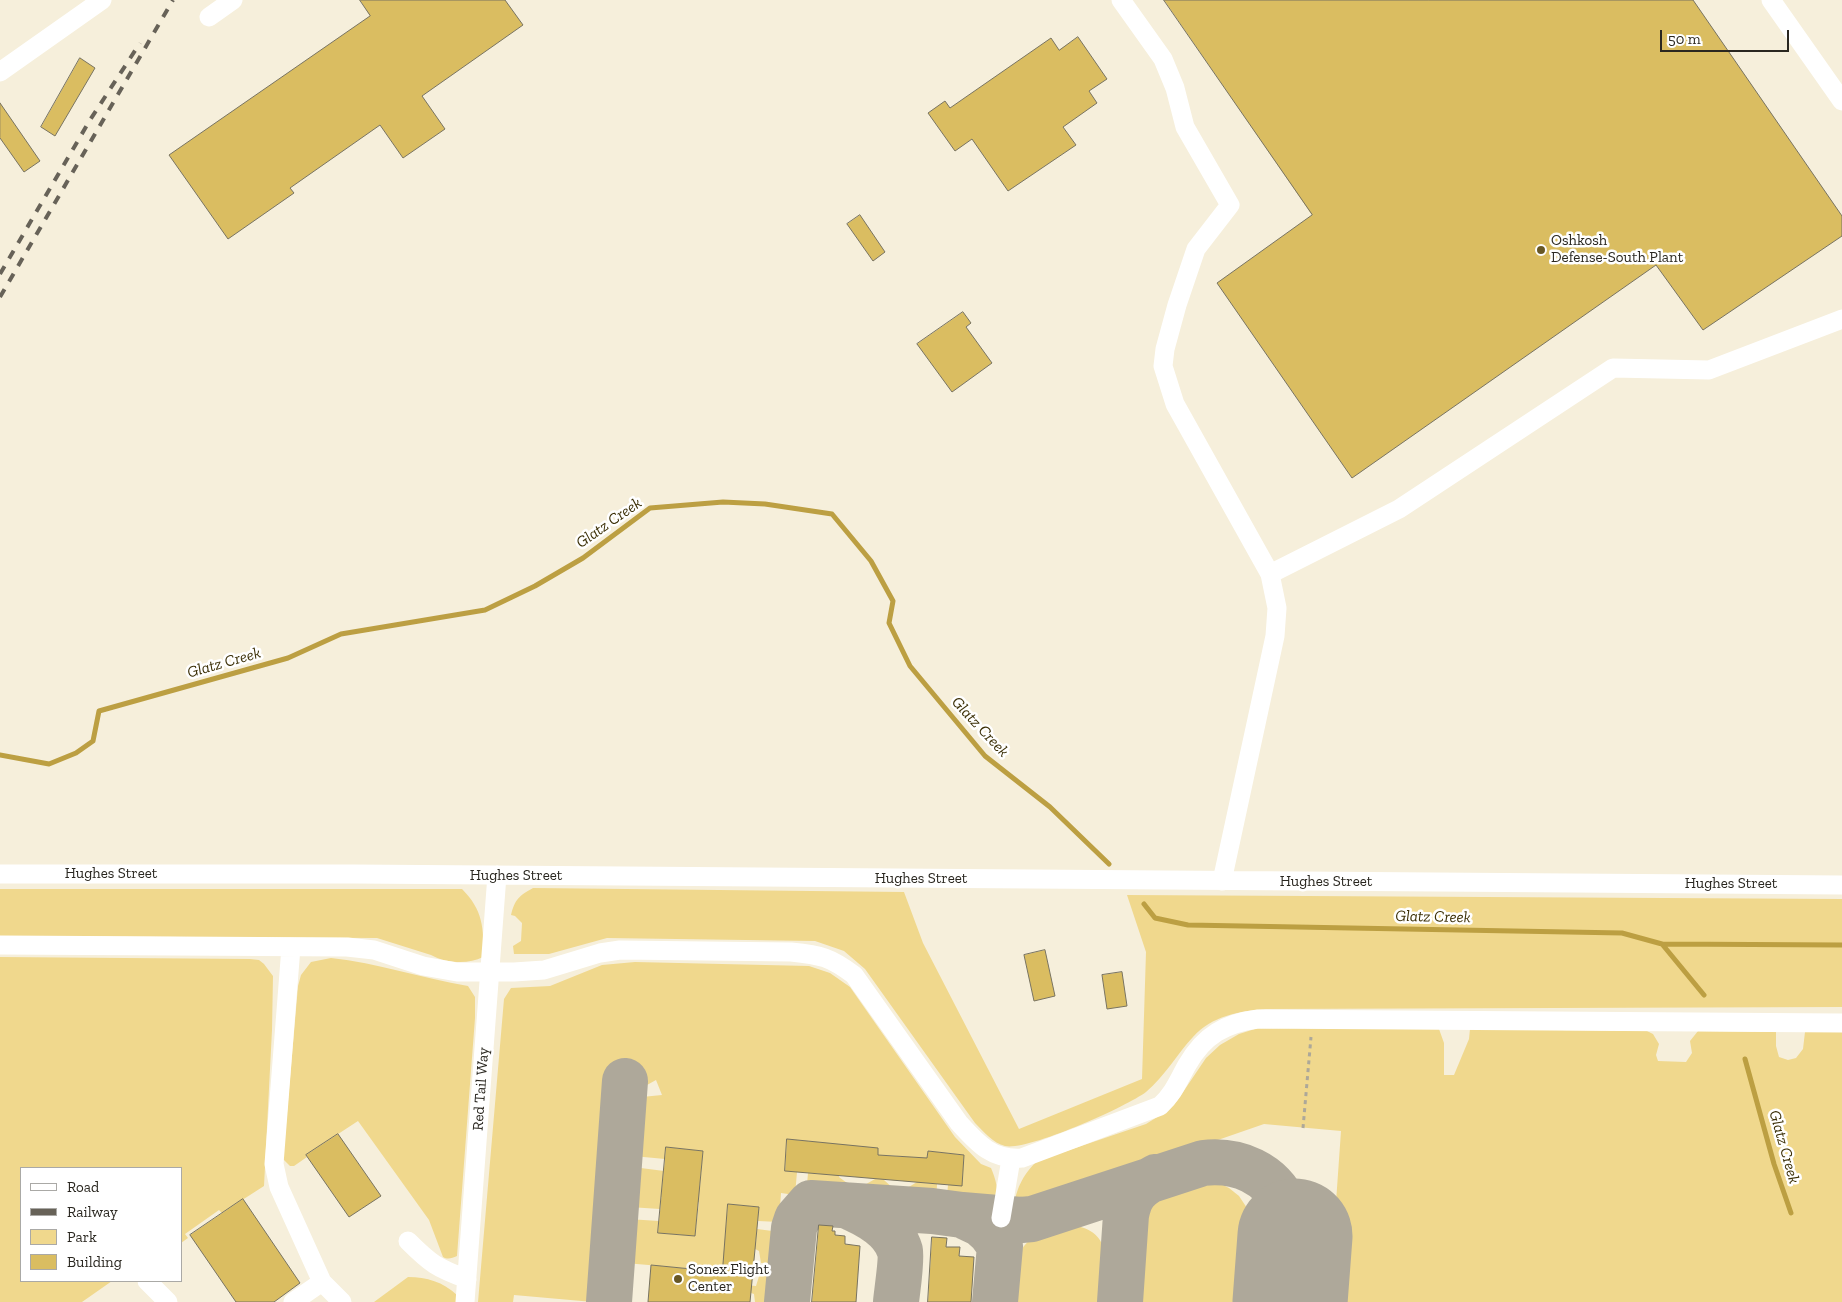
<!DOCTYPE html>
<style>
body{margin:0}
#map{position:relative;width:1842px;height:1302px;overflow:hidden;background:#f6efdb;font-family:"Zilla Slab",serif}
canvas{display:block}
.legend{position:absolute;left:20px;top:1167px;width:162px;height:115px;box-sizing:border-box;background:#fff;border:1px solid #aaa9a6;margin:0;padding:6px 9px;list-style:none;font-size:15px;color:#2a2720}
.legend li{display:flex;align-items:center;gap:10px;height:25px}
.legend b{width:25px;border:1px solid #aaa9a6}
.scale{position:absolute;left:1660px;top:30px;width:129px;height:22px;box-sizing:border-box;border:2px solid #2a2720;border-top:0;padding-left:6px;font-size:15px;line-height:18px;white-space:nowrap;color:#2a2720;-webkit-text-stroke:4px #fff;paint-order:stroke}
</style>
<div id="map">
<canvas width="1842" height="1302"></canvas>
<ul class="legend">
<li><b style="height:6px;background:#fff"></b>Road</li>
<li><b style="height:6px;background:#676258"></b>Railway</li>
<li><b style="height:14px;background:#f0d88d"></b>Park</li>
<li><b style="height:14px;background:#dabd61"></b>Building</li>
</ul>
<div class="scale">50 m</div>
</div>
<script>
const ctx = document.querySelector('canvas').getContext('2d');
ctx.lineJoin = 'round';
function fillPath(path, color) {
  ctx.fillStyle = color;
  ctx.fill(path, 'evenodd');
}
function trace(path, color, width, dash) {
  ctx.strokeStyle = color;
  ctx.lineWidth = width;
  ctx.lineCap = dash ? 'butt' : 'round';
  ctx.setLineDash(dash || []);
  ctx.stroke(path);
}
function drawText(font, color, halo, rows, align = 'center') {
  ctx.font = font + ' "Zilla Slab",serif';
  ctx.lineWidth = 5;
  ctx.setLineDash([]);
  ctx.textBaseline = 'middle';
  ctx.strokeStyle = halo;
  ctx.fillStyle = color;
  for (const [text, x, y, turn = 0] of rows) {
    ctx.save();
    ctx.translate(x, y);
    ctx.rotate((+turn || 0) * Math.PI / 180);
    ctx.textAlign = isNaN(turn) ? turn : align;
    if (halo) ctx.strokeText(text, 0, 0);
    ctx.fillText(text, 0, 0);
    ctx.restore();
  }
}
fillPath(new Path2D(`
 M533 888 904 892 923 943 1019 1129 1142 1079 1146 952 1127 895 1842 899V1007L1266 1009C1239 1011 1212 1016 1193 1037 1177 1054 1165 1076 1146 1092 1126 1107 1028 1151 1005 1146 993 1143 984 1132 975 1123L865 969 844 951 815 941 607 938 549 954H514L513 946 521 941 522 923 515 916 511 915C515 899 519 896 533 888Z
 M0 889H462C483 910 484 928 483 957 468 965 445 963 431 955L377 938 0 936Z
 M0 957 250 959 259 960 264 964 273 976 272 1030 264 1186 222 1213 219 1210 185 1234 188 1238 181 1243V1168H21V1281H112L82 1302H0Z
 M331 958C377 963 422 978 468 986L475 997V1018L457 1256C452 1258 448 1260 443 1257L429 1220 358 1121 306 1155 307 1157 294 1166H290L283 1159 298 986 301 975 311 962Z
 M635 962 809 966 830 973 850 987 955 1137 981 1164 991 1168C998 1185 1000 1194 988 1209L946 1206 948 1185H962L964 1155 928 1151 925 1183 937 1184 936 1205 904 1204V1190L917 1182 918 1158 887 1155 884 1180 895 1190 894 1203 860 1200 861 1187 875 1179 878 1149 841 1145 839 1177 851 1186V1199L806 1196 808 1173 821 1174 824 1143 787 1139 785 1171 797 1172 795 1195 781 1193 779 1222 758 1221 759 1207 728 1204 726 1240 756 1242 757 1229 780 1232 777 1264 761 1263 759 1251 755 1249 725 1247 722 1283 756 1286 760 1273 776 1275 773 1302H755L754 1294 751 1293 706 1287 707 1270 625 1263 628 1219 659 1221 658 1233 695 1236 699 1202 661 1197 660 1209 629 1207 633 1167 664 1171 663 1183 700 1186 703 1151 666 1147 665 1159 633 1156 638 1102 642 1097 662 1095 656 1080 647 1085H640L639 1076 612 1075 593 1302 514 1295 513 1302H478L504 999 511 988 550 986 602 965Z
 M1258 1028 1439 1029 1444 1043V1075H1454L1469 1039 1470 1029 1647 1031 1653 1034 1659 1044 1656 1055 1658 1061 1686 1062 1692 1053 1690 1041 1698 1031 1776 1032V1046L1779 1057 1788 1060 1796 1058 1803 1049 1805 1032H1842V1302H1329L1341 1131 1264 1124 1013 1211C1016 1189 1022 1176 1037 1161L1146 1124 1162 1114 1177 1101 1206 1058 1220 1045 1239 1034Z
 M1201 1179 1215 1181 1229 1188 1239 1196 1249 1211 1256 1231 1250 1302H1133C1135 1276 1133 1207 1157 1192 1167 1186 1189 1180 1201 1179Z
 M1066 1225C1114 1226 1108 1267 1106 1302H1006L1009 1269 1024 1246 1035 1234 1040 1231Z
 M408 1277C427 1277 443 1282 457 1295V1302H374Z`), '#f0d88d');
trace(new Path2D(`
 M0 755 49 764 76 753 93 741 99 711 288 658 341 634 485 610 535 586 583 558 650 508 723 502 765 504 832 514 871 561 893 601 889 623 910 666 985 756 1050 807 1109 864
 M1144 904 1155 918 1188 925 1622 933 1662 944 1704 995
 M1662 944 1842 945
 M1745 1059 1774 1164 1791 1213`), '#bc9f42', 5);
trace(new Path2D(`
 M845 1205C867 1214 893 1227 900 1251 902 1260 897 1291 896 1302
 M962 1215 1021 1220 1032 1219 1203 1163C1238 1159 1271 1173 1286 1206 1290 1216 1292 1226 1295 1236
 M609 1302 625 1081
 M787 1302 794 1228 797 1219 811 1203 932 1211 962 1215 981 1224 990 1232 1000 1246 995 1302
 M1120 1302 1126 1215C1130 1194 1137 1187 1156 1177`), '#aea89a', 46);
trace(new Path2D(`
 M1290 1302 1295 1236`), '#aea89a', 115);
const building = new Path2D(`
 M360 0H505L523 25 422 96 445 129 403 158 380 125 290 188 294 193 228 239 169 155 370 16Z
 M1164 0H1693L1842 216V236L1703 330 1656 265 1352 478 1217 283 1312 215Z
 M1078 37 1107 79 1089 91 1097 103 1063 127 1076 145 1008 191 972 139 955 151 928 113 945 101 950 108 1051 38 1059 50Z
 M80 58 95 68 55 136 41 127Z
 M0 103 40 161 24 172 0 138Z
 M860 215 885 252 873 261 847 224Z
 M963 312 971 323 966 327 992 363 952 392 917 344Z
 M1045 950 1055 996 1034 1001 1024 955Z
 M1122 972 1127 1006 1107 1009 1102 975Z
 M338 1134 381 1196 349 1217 306 1155Z
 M787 1139 878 1148V1155L927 1158 928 1151 964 1155 962 1186 785 1171Z
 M666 1147 703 1151 695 1236 658 1233Z
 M243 1199 300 1283 274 1302H236L190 1235Z
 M728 1204 759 1207 750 1302H648L651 1265 722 1272Z
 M819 1225 833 1226 832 1231H835V1235L845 1236V1244L860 1246 856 1302H812Z
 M932 1237 947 1238 946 1247H960L959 1256 974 1257 971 1302H928Z`);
fillPath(building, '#dabd61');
trace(building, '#787361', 1);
trace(new Path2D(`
 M1303 1128 1311 1037`), '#ada899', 3, [4, 4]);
trace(new Path2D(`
 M1121 0 1163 59 1175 88 1185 127 1230 205 1196 249 1177 305 1165 349 1163 366 1175 404 1270 574
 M1771 0 1842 101
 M209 17 233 0
 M0 72 102 0
 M0 874H354L1842 885
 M1222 881 1275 636 1277 608 1270 574 1399 509 1613 368 1709 370 1842 319
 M0 945 347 947 374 950 423 966 457 972H514L544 970 600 953 620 950 791 952C821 955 830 957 854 975L959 1123C978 1144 992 1160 1022 1158L1160 1106C1174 1093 1178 1081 1187 1065 1204 1035 1226 1023 1258 1019L1842 1023
 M291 947 274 1164 279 1187 322 1282
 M1001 1218 1011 1159
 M408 1241C431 1264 437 1268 467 1279
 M147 1281 168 1302
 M293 1302 322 1282 342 1302
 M465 1302 497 875`), '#fff', 19);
trace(new Path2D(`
 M0 274 90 120 140 43
 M0 297 173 0`), '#676258', 4, [9, 9]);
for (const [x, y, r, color] of [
 [1541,250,5,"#685825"],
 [678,1279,5,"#685825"]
]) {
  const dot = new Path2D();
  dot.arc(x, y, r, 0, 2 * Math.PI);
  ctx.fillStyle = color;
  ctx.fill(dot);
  trace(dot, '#fff', 2);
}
drawText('15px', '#2a2720', '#fff', [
 ["Oshkosh",1551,241],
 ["Defense-South Plant",1551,258],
 ["Sonex Flight",688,1270],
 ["Center",688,1287]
], 'left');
drawText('15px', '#2a2720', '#fff', [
 ["Hughes Street",111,874],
 ["Hughes Street",516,876],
 ["Hughes Street",921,879],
 ["Hughes Street",1326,882],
 ["Hughes Street",1731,884],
 ["Red Tail Way",481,1089,-86]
]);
drawText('italic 16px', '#3b2f06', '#fff', [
 ["Glatz Creek",609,523,-35],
 ["Glatz Creek",224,663,-16],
 ["Glatz Creek",980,727,47],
 ["Glatz Creek",1433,917,1],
 ["Glatz Creek",1784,1147,74]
]);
</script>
